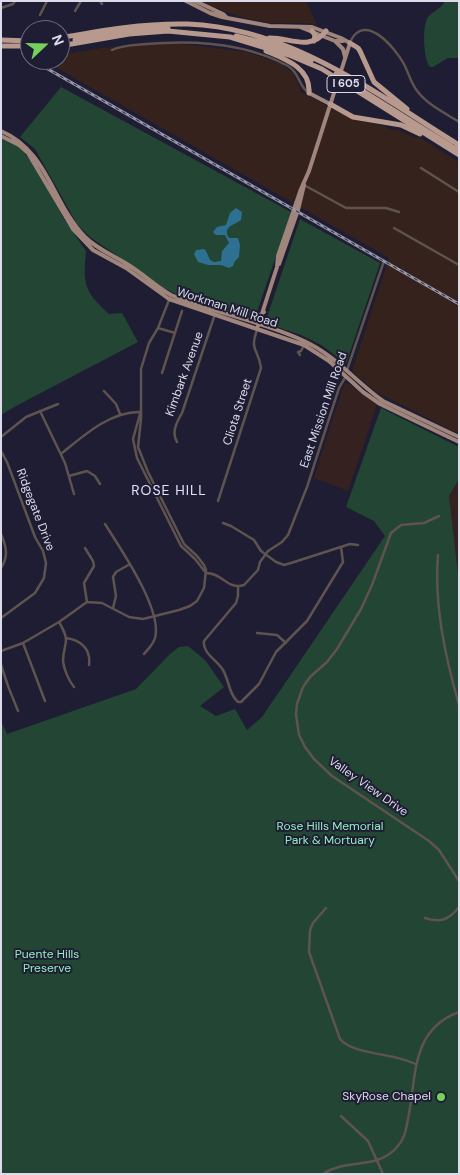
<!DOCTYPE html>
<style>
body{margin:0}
#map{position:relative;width:460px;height:1175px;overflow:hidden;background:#1f1d33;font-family:"DM Sans",sans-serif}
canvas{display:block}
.frame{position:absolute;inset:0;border:2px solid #dbdbea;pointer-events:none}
.north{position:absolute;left:20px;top:20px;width:50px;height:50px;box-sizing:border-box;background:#1f1d33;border:1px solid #6a697c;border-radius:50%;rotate:69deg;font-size:14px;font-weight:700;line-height:20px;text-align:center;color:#dbdbea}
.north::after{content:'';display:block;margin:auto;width:18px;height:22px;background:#74d25c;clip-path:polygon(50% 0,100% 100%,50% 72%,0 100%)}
</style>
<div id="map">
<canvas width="460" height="1175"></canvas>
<div class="frame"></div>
<div class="north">N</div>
</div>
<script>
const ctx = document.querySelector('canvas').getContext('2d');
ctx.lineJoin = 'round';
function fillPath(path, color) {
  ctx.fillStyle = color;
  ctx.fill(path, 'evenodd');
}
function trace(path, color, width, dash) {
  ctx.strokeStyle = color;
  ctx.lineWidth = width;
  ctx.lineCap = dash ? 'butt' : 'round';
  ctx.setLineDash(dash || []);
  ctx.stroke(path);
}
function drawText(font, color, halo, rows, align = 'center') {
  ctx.font = font + ' "DM Sans",sans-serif';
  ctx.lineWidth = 4;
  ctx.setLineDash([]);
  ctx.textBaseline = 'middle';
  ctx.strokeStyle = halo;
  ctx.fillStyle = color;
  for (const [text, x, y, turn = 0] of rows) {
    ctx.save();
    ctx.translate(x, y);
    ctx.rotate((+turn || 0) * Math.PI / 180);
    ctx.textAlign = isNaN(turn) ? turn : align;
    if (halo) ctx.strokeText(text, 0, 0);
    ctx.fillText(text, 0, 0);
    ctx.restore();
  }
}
fillPath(new Path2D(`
 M206 1H306L317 25 306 23H270L244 18 213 7 205 3Z
 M173 43 247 52 281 64 294 74 301 92 338 112 360 121 385 126 387 129 399 130 413 137H419L459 162V434L376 392 352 371 389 258 43 60H60V55L101 48Z`), '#35221d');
fillPath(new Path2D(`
 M345 383 349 384 377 405 348 491 314 478 342 390Z
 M459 479V582L449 496Z`), '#352220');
fillPath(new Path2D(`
 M445 1H459V58H448L433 67H430C423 58 422 26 428 17 433 11 441 9 445 1Z
 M61 87 291 212 255 318 229 313 180 296 164 288 90 237 77 224 35 149 20 137Z
 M1 138 19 147 33 163 64 219 86 251C83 285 84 291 109 314L122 313 138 342 16 406 1 415Z
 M300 219 380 263 346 364 323 346 301 335 265 323Z
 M381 408 459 447V479L449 496 459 582V1174H1V721L7 734 136 689 170 654 179 647 188 646 205 660 224 687 200 706 216 716 235 709 247 730 262 717 385 536 374 521 346 507Z`), '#234533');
fillPath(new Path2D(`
 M236 208 242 212 241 220C234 225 222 227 229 238H238L240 245 239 257 235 261 233 266 229 268 221 265H208L198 262 194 254 196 250 204 249 206 251 210 260 214 262 221 261 222 251 229 243 225 235H216L213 232 217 227 226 225 230 213Z`), '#2d7092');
trace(new Path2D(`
 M100 1 102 4
 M1 8 13 4 15 1
 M75 11 81 1
 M40 15 47 1
 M350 42C365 11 395 48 404 64 409 74 411 84 418 92 428 105 445 113 459 122
 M112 50C122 45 135 45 146 44 193 40 246 43 288 66 300 73 298 86 309 93
 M421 168 459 192
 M304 185 346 208H386L399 212
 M394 228 459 265
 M158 328 175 333
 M300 355 298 352 301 351 304 345
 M347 370 384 261
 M162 373 182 311
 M104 391 116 404 120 414
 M40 411 65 463 74 494
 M140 414 133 439 137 458 181 546 195 559 206 573
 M1 437 26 417 58 404
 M177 442C171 432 177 422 182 413L215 314
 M1 451 7 462 35 537 43 551 46 563 44 578 35 593 1 618
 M61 454C83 436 110 411 141 412
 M69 476 87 471 95 476 100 484
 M218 501 261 368C259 349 249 352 257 330
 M439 516 424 523 401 525 391 533 372 585 361 609 337 649 327 662 310 677 303 687 297 704 296 714 299 735 305 747 314 759 332 776 429 841 439 850 459 881
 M223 523 231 526 254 540 261 551 276 562 284 565 291 563 350 544 358 545
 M105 524C120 548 163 610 155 638 153 645 148 649 144 654
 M1 534C6 546 9 556 1 568
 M85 548 93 561 94 566 84 583 87 602
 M438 555C434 605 445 656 459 705
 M206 573C223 573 227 590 244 585L258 570 260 562 268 551 282 542 288 535 307 487 339 388 346 376
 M238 587V596L236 603 204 641C202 653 217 660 223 670 229 680 229 695 238 702H241L259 684 276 652 307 621 343 562 341 547
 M113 608 116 596 113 577 116 572 130 564
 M59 622C72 644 63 642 63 661 64 670 69 681 74 687
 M257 633 277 635 286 643
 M66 638C81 640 91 649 89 665
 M23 643 45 701
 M1 651 23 643 59 622 87 602 102 603 129 617 143 619 179 610 190 606 197 601 204 588 206 570 204 565 197 556 184 544 148 472 138 447 141 419V369L149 343 158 328 171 295
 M1 665 8 686 18 711
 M326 908 313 923 310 930 309 952 340 1039C353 1055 396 1053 415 1064
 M425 918C440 923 449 920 459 907
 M341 1116 368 1141 383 1174
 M323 1174C347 1158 378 1170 397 1147 405 1139 406 1129 408 1119 417 1077 410 1030 459 1012`), '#5f534f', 2.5);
trace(new Path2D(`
 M186 1 210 13 222 17 270 26 312 27 341 38 350 43
 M195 1 223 14 227 18
 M300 27 335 41H343
 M335 41 343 49 345 57
 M309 93 330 104
 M1 131C48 151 52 203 85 237 98 250 115 256 130 266 144 275 156 286 171 295 214 313 262 321 304 341 335 355 356 382 383 401L459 437
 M1 136 19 145 28 153 73 229 93 250 126 268 169 299 304 345 329 361 363 392 380 404 459 442
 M279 264 298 210 304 185
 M249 320 256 318 264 312
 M258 326 277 267 278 256 301 189 309 171 350 43`), '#9f857c', 4);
trace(new Path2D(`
 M312 31 315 35 314 41
 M236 36 268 44 311 61
 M60 38C103 30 144 23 188 24 291 28 375 93 459 145
 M269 38C289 37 310 52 326 31
 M1 40 30 41
 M75 40 126 30 168 28
 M350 43 358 48 360 51 374 82 407 109
 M1 46H30
 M60 46 129 34 168 31 230 37 289 55 322 69 459 155
 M266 51C285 59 311 68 309 93
 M336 74 459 151
 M330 104 353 117 401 125 420 134`), '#b8998e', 5);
const rail = new Path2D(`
 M23 53 30 57
 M32 60 459 304`);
trace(rail, '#9796a8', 3);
trace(rail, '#1f1d33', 1, [4]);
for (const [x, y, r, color] of [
 [441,1097,5,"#74d25c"]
]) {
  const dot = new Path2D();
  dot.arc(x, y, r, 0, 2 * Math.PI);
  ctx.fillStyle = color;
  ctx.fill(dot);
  trace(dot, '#1f1d33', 2);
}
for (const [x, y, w] of [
 [346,84,38]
]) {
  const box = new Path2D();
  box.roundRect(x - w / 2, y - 8.5, w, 17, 4);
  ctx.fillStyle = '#1f1d33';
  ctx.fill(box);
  trace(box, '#dbdbea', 1);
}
drawText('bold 11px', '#dbdbea', null, [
 ["I 605",346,84]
]);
drawText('12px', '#dbdbea', '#1f1d33', [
 ["Workman Mill Road",227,308,18],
 ["Kimbark Avenue",185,374,-70],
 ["East Mission Mill Road",324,410,-71],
 ["Cliota Street",238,412,-72],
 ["Ridgegate Drive",35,510,69],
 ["Valley View Drive",368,787,35]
]);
drawText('12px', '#91efbd', '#1f1d33', [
 ["Rose Hills Memorial",330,827],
 ["Park & Mortuary",330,841],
 ["Puente Hills",47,955],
 ["Preserve",47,969]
]);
drawText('12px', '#dbdbea', '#1f1d33', [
 ["SkyRose Chapel",431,1097]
], 'right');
ctx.letterSpacing = '1px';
drawText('14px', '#e1e0fe', '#1f1d33', [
 ["ROSE HILL",169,491]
]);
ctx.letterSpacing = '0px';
</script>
